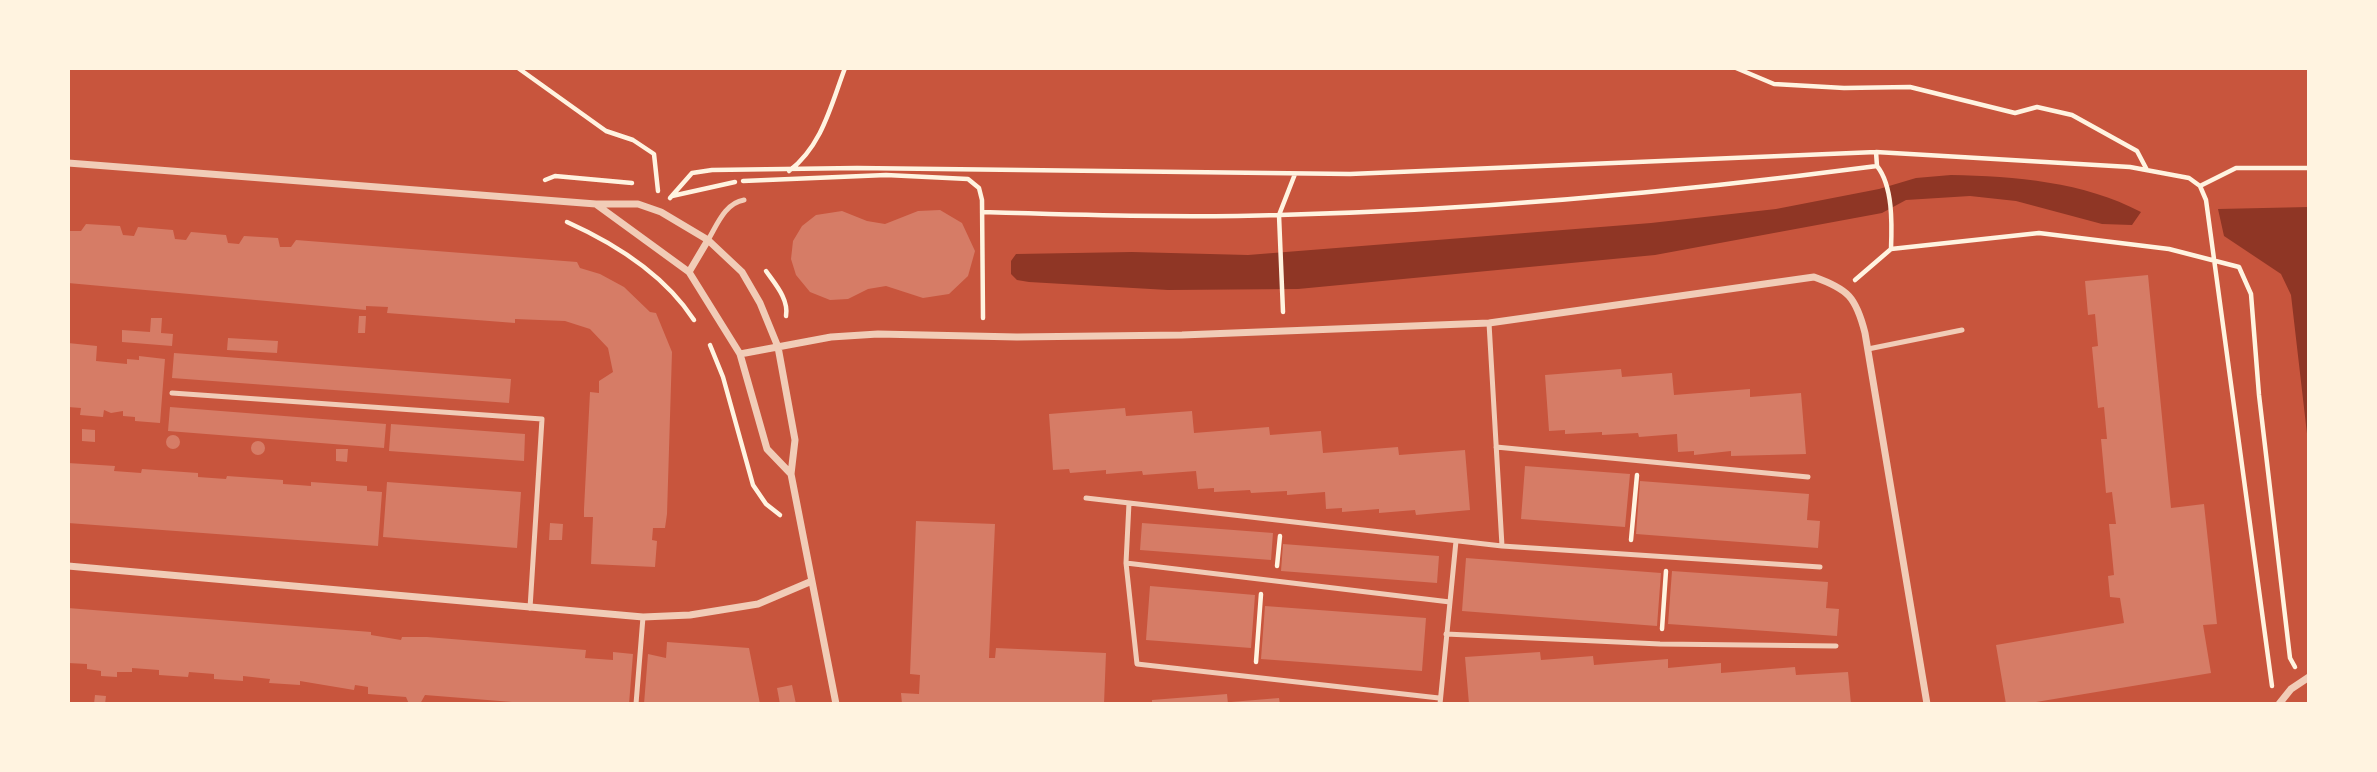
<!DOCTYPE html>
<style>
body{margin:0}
#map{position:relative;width:2377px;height:772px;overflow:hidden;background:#c8553d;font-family:"Fira Sans Condensed",sans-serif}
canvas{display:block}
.frame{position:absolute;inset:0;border:70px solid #fff3e0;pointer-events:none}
</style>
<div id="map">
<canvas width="2377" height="772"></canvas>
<div class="frame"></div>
</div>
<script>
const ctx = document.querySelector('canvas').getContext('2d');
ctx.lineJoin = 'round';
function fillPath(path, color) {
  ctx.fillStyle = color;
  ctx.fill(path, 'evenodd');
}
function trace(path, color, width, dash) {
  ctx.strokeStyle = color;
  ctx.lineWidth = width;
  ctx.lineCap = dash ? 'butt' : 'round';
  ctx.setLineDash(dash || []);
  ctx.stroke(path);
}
fillPath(new Path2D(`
 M1951 175C2015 176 2084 182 2141 212L2132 225 2102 224 2016 201 1970 196 1906 200 1882 213 1655 255 1298 289 1168 290 1029 282 1017 280 1011 274V261L1016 254 1132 252 1248 255 1651 223 1776 209 1879 189 1916 178Z
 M2309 207V451L2291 295 2281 274 2224 236 2218 209Z`), '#8f3625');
fillPath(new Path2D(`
 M940 210 962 223 975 251 968 276 949 294 923 298 886 286 868 289 848 299 830 300 810 292 796 275 791 259 793 241 802 226 816 215 842 211 867 221 885 224 918 211Z
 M86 224 120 226 123 235 134 236 138 227 173 230 175 239 186 240 191 232 226 235 228 243 239 244 244 236 278 238 280 247H291L296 240 577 262 580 268 600 274 624 287 650 312 656 313 672 352 667 514 665 528H653L652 540 657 541 655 567 591 564 593 517H584V509L590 392 599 393V381L613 372 608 348 590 329 565 321 515 319V323L387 313 388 307 366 306V310L68 283V231H81Z
 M2148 275 2171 508 2204 504 2217 624 2203 625 2211 673 2024 704H2006L1996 645 2124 623 2120 598 2110 597 2108 576 2114 575 2109 524H2116L2112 492 2106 493 2101 439H2107L2104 407 2098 408 2092 347 2098 346 2095 314 2088 315 2085 281Z
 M359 316H366L365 333H358Z
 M151 318H162L161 333 173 334 172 346 122 342V330L150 332Z
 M228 338 278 341 277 353 227 350Z
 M68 343 97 346 96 361 127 364V359L139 360V356L165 359 160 423 135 421V417L123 416V411L111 413 104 410 103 417 80 415 81 408 68 407Z
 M174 353 511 379 509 403 172 378Z
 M1621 369 1622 377 1672 373 1674 395 1750 389V397L1801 393 1806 454 1731 456V451L1694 455V451L1678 452 1677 434 1639 437 1638 433 1602 435V432L1565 434V430L1549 431 1545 375Z
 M170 407 386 424 384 448 168 431Z
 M1125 408 1126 416 1192 411 1194 433 1269 427 1270 435 1321 431 1323 453 1398 447 1399 455 1465 450 1470 510 1416 515 1415 510 1379 513V509L1342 512V508L1326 509 1325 492 1287 495V491L1251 493 1250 490 1214 492V488L1198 489 1196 471 1143 475 1142 471 1106 474V470L1070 473 1069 469 1053 470 1049 414Z
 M391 424 525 434 524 461 389 451Z
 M82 429 95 430V442L82 441Z
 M166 442a7 7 0 1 1 14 0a7 7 0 1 1-14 0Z
 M251 448a7 7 0 1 1 14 0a7 7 0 1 1-14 0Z
 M336 449H348L347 462 336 461Z
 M68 463 115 466 114 471 141 473 142 469 198 473V477L226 479 227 476 283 480V484L298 485 311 486V482L367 486V491L382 492 378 546 68 523Z
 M1525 466 1630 474 1625 527 1521 519Z
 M1640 481 1809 494 1807 520 1820 521 1818 548 1636 534Z
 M387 482 521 492 517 548 383 537Z
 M916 521 995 524 989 658H995L996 648 1106 653 1104 704H902L901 693 919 694 920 675 910 674Z
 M550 523 563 524 562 540H549Z
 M1142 523 1273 533 1271 560 1140 550Z
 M1283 544 1439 556 1437 583 1281 571Z
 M1466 558 1661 573 1657 626 1462 611Z
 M1672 571 1828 582 1826 608 1839 609 1837 636 1668 624Z
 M1150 586 1255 595 1251 648 1146 640Z
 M1265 606 1426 618 1422 671 1261 659Z
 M68 608 371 632V635L401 640 402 637H427L586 650 585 658 613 660V652L633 654 629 704H537L425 695 420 704H409L406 697 368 694V687L355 685 354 690 300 681V685L269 683 270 679 243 676V681L214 679V674L189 672 188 677 159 675V670L132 668V672H117V677L101 676V671L87 669V664L68 663Z
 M667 642 749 648 760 704H644L648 654 666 658Z
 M1540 652 1541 660 1593 656 1594 665 1668 659V668L1721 663V673L1795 667 1796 675 1848 672 1851 704H1469L1465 657Z
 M792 685 796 704H780L777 688Z
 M1227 694 1228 704H1152V700Z
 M95 695 106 696 105 704H94Z
 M1279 698 1280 704H1231V702Z`), '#d67c66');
trace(new Path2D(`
 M518 68 606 131 633 140 654 154 658 191
 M1736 68 1774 84 1844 88 1910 87 2015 113 2037 107 2072 115 2137 151 2147 170
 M789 171C822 146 831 105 845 68
 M545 180 555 176 632 183
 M743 181 886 175 968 179 979 188 982 200 983 318
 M2200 186 2236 168H2309
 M672 196 735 182
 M670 198 692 173 712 170 857 168 1350 174 1876 152 2130 167 2189 178 2200 186 2206 200 2272 686
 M982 212C1081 215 1180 218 1280 215 1479 210 1679 192 1877 166L1876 152
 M567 222C616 244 664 274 694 320
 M1891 249 2039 233 2169 249 2239 267 2251 294 2259 395 2290 658 2295 667
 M766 271C775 284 789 299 786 316
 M1855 280 1891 249C1892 224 1893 186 1877 166
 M1283 312 1279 215 1295 174
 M710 345 723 377 753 485 766 504 780 515
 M1631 540 1637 475
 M1277 566 1280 536
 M1662 629 1666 571
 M1256 662 1261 594`), '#fff3e0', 4.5);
trace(new Path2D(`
 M708 240C717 225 725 203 744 200
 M1489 323 1502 546
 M1868 349 1962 330
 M172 393 542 419 530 608
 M1496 447 1808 477
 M1086 498 1502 546 1820 567
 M1129 503 1126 563 1137 664 1439 698
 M1126 563 1450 602
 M1446 634 1660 644 1836 646
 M636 704 643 617
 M1440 704 1456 541`), '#f1ccb7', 5);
trace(new Path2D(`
 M68 163 596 204H638L661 212 708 240 742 272 760 303 778 347 795 440 791 474 836 704
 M597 205 689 272 740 354 767 449 791 474
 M689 272 708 240
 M740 354 831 337 878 334 1017 337 1182 335 1489 323 1814 277C1848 289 1856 297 1865 333L1927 704
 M68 566 643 617 690 615 758 604 812 581
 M2279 704 2291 689 2309 677`), '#f1ccb7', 7);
</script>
